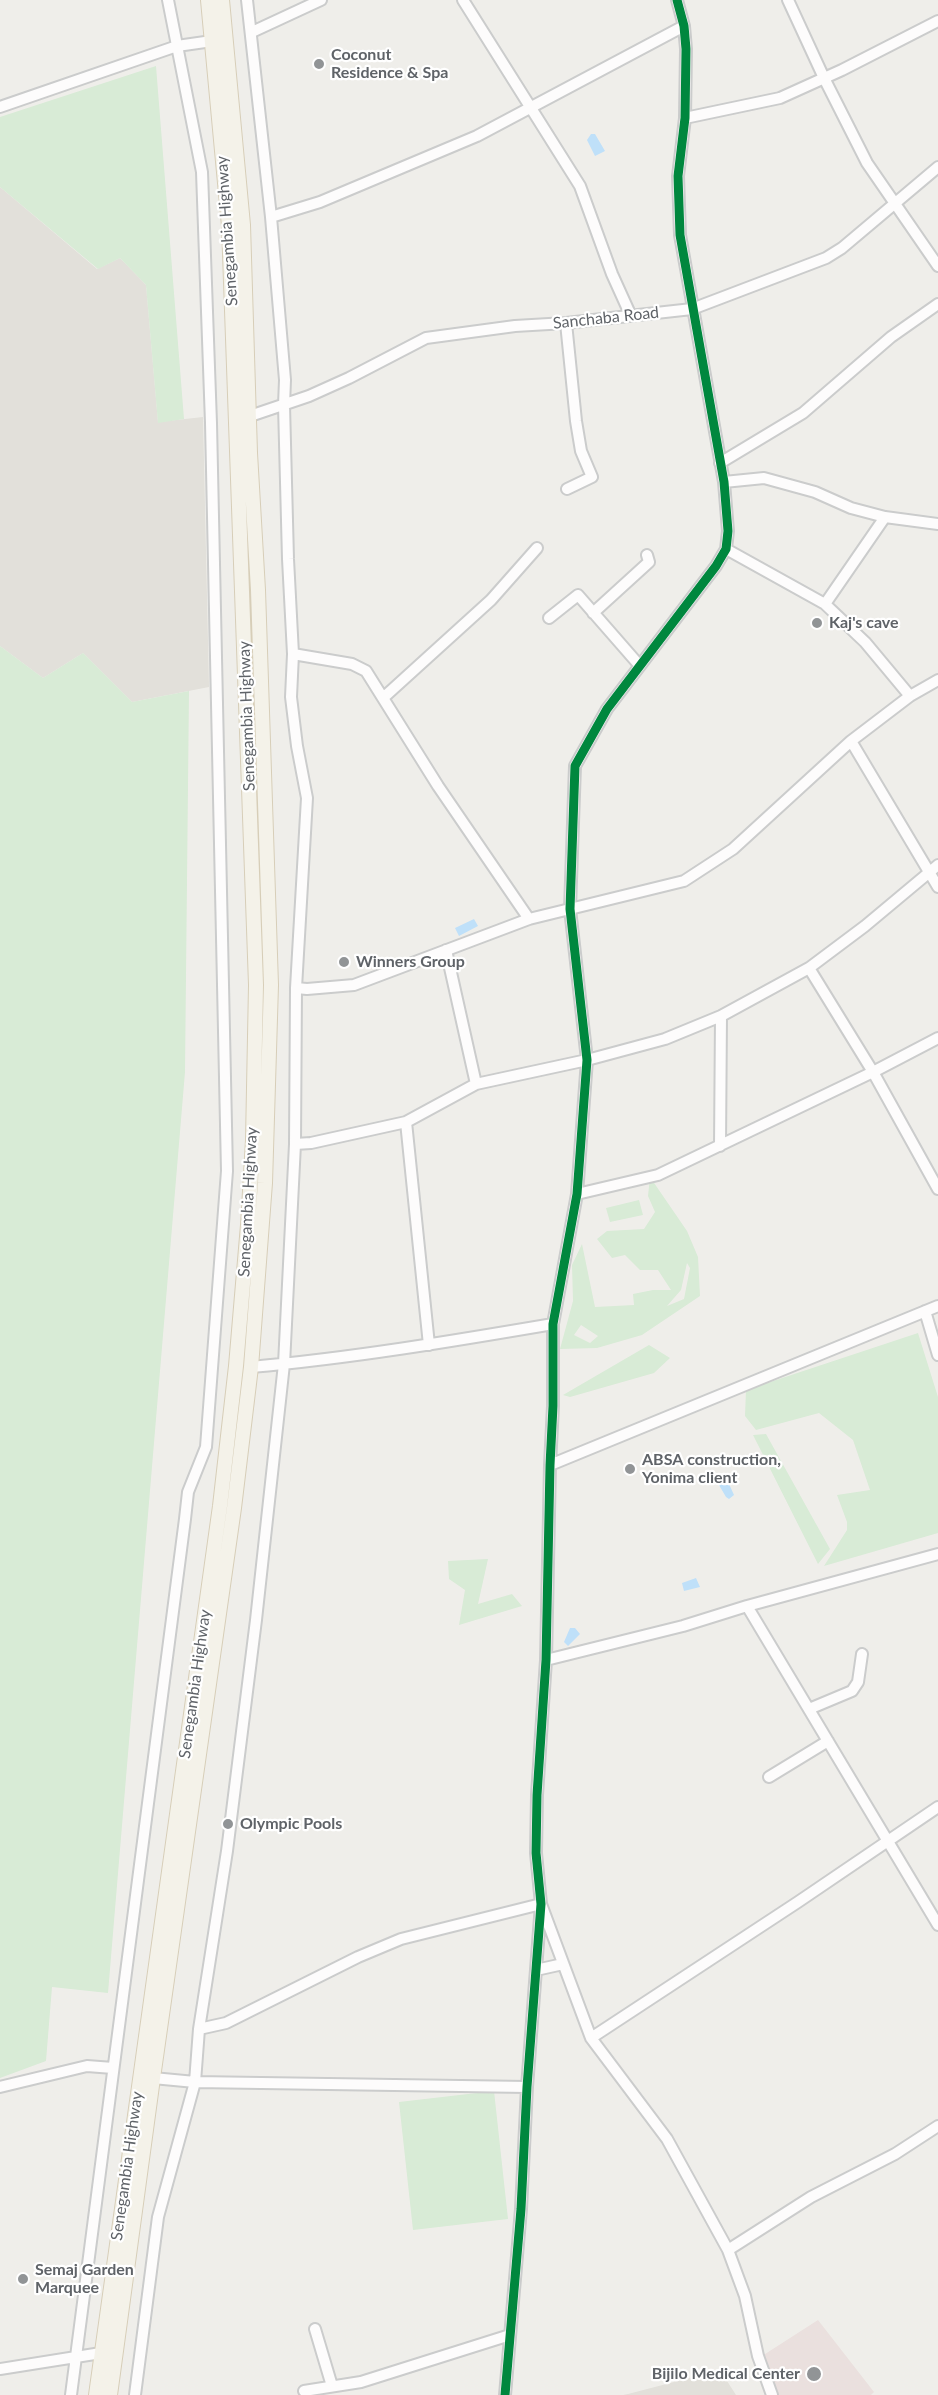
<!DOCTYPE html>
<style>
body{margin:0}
canvas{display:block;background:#efeeea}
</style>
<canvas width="938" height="2395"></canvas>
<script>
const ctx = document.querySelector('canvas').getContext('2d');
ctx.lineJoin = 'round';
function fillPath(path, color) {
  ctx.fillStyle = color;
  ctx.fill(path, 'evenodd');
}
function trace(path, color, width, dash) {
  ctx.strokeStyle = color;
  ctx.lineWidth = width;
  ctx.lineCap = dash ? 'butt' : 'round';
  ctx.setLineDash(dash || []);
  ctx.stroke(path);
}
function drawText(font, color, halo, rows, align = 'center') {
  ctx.font = font + ' Lato,sans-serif';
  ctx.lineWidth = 4.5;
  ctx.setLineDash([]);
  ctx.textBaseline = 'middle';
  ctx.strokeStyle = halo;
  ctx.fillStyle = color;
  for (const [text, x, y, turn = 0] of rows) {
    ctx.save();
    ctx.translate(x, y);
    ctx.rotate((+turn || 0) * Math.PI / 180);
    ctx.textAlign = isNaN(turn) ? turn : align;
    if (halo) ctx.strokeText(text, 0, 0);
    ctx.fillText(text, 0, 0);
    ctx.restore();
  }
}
fillPath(new Path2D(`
 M0 187 97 269 120 258 146 285 158 422 203 417 209 687 132 702 83 653 43 678 0 646Z
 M720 2370 736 2395H623L628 2394Z`), '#e2e0da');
fillPath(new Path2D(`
 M818 2320 874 2392 871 2395H774L762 2356Z`), '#eae0de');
fillPath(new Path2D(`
 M156 66 184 419 158 423 146 285 120 258 98 269 0 187V117Z
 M0 646 43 678 83 653 132 702 189 691 185 1072 108 1993 52 1987 46 2061 0 2078Z
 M650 1177 687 1231 698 1257 700 1296 642 1335 597 1348 560 1349 573 1301 572 1265 582 1244 595 1307 634 1305 633 1294 653 1290H671L658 1270H640L625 1255 612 1258 597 1239 607 1231 644 1229 655 1212 648 1196ZM687 1263 690 1268 684 1299 667 1306 681 1290ZM581 1325 598 1336 590 1343 574 1335Z
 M639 1200 643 1215 610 1222 606 1208Z
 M918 1333 938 1397V1533L824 1566 847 1530V1522L837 1495 870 1490 853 1440 819 1413 756 1430 745 1416 746 1390Z
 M649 1345 670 1358 654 1373 570 1397 563 1395Z
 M766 1434 830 1549 818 1564 753 1435Z
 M488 1559 478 1604 512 1594 522 1606 459 1625 465 1590 449 1579 448 1561Z
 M494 2091 508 2219 413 2230 399 2102Z`), '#d8ebd6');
fillPath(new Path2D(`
 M591 134H595L605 151 595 156 587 140Z
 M474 919 478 926 459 936 455 928Z
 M725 1475 734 1495 729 1499 726 1497 716 1480Z
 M696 1578 700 1587 684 1591 682 1583Z
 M570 1628H575L580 1634 568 1646 564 1642Z`), '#bfe0f9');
const minor = new Path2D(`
 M463 0 580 186 612 274 631 316
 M788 0 824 78 867 163 938 266
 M252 32 321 0
 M0 107 177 46 212 41
 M685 118 780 98 842 70 938 21
 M271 217 320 202 477 136 684 26
 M566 323 576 421 581 451 592 477 567 489
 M250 416 309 396 349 378 426 338 515 326 566 323 692 309 826 258 842 248 938 167
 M720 463 803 413 891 337 938 304
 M724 482 764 478 815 492 851 508 885 517 938 524
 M726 549 825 604 865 642 910 696
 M825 604 885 517
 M593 613 649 562 647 555
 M549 618 578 595 640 666
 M293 654 352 664 366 671 438 786 529 919
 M383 698 491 600 537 548
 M851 741 938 887
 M446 950 476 1084
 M809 968 873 1072 938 1189
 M296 988 307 989 354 985 529 919 684 881 733 849 851 741 910 696 938 680
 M406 1122 429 1345
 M295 1144 311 1143 406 1122 476 1084 587 1060 665 1039 721 1016 809 968 865 926 938 865
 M720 1146 721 1016
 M577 1194 658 1175 873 1072 938 1038
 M925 1311 938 1355
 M251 1367C352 1358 453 1341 553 1324
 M550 1465 938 1306
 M747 1606 938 1925
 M546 1660 683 1626 747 1606 938 1554
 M809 1709 852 1691 858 1682 862 1654
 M769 1777 828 1741
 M536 1970 563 1964
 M199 2029 226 2023 358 1957 401 1939 541 1904 591 2038 667 2139 728 2250 745 2296 758 2356 772 2395
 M591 2038 798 1902 938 1807
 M153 2078 195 2082 527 2087
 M0 2087 87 2066 113 2068
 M728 2250 811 2197 895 2154 938 2126
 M315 2329 332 2386
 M0 2369 101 2353
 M304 2391 361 2382 510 2335
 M71 2395 185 1519 188 1492 206 1447 227 1171 211 423 202 172 168 0
 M135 2395 158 2217 195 2082 199 2029 227 1851 256 1620 284 1364 295 1144 296 988 307 798 297 746 291 697 293 654 288 559 284 405 285 380 271 217 247 0
 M505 2395 521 2209 527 2087 541 1904 536 1853 537 1795 546 1660 550 1465 553 1406V1324L577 1194 587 1060 570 909 575 766 607 709 716 566 726 549 728 531 724 482 680 235 678 176 685 118 686 49 684 26 677 0`);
const major = new Path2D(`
 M96 2395 220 1506 236 1366 248 1225 253 1140 256 985 229 226 208 0
 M110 2395 153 2078 234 1508 251 1367 265 1183 271 985 258 590 250 453 243 225 222 0`);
trace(minor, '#cbcccc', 14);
trace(major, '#d7ceb8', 16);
trace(minor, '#fdfcfc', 10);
trace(major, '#f4f2e9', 14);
trace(new Path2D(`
 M505 2395 521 2209 527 2087 541 1904 536 1853 537 1795 546 1660 550 1465 553 1406V1324L577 1194 587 1060 570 909 575 766 607 709 716 566 726 549 728 531 724 482 680 235 678 176 685 118 686 49 684 26 677 0`), '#00873e', 9);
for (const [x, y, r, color] of [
 [319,64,6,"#919496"],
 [817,623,6,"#919496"],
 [344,962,6,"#919496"],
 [630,1469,6,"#919496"],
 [228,1824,6,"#919496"],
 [23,2279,6,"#919496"],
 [814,2374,8,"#919496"]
]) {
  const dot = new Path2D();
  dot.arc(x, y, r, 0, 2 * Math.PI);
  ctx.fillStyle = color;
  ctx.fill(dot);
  trace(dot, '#fff', 2);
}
drawText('bold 16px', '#5f6368', '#fff', [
 ["Coconut",331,55],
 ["Residence & Spa",331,73],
 ["Kaj's cave",829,623],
 ["Winners Group",356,962],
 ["ABSA construction,",642,1460],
 ["Yonima client",642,1478],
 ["Olympic Pools",240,1824],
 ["Semaj Garden",35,2270],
 ["Marquee",35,2288],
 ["Bijilo Medical Center",800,2374,"right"]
], 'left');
drawText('16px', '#5f6368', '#fff', [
 ["Senegambia Highway",227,231,-94],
 ["Sanchaba Road",606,318,-6],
 ["Senegambia Highway",247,716,-92],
 ["Senegambia Highway",248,1202,-87],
 ["Senegambia Highway",195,1684,-82],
 ["Senegambia Highway",127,2166,-82]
]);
</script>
